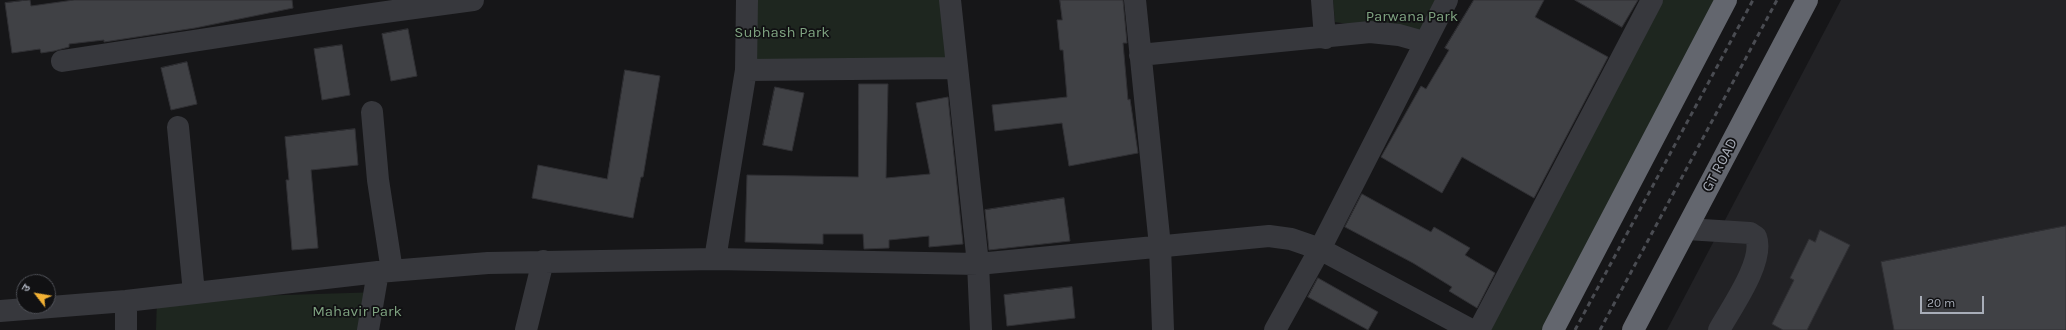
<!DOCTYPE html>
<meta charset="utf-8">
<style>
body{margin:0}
#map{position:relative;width:2066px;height:330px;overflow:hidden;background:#161618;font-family:Karla,"Noto Sans Devanagari",sans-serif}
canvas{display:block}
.north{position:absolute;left:16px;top:274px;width:40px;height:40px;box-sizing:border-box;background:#111113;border:1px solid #4d4f55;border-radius:50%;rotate:301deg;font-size:11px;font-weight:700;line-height:16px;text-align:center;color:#a8adb8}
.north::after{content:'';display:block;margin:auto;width:14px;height:18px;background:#f2b134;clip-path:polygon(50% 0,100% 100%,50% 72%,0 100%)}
.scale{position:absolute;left:1920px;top:296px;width:64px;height:18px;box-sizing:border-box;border:2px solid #a8adb8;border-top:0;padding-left:5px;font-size:12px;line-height:14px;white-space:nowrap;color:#a8adb8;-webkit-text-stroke:3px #111113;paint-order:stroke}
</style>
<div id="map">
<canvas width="2066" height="330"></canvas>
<div class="north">उ</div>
<div class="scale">20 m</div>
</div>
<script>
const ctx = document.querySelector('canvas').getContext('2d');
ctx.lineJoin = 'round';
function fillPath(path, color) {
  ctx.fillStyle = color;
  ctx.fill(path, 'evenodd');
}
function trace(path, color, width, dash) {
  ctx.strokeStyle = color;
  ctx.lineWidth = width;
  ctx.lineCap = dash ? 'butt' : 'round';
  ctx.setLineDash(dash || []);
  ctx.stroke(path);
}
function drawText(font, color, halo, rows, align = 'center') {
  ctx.font = font + ' Karla,sans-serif';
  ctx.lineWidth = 3.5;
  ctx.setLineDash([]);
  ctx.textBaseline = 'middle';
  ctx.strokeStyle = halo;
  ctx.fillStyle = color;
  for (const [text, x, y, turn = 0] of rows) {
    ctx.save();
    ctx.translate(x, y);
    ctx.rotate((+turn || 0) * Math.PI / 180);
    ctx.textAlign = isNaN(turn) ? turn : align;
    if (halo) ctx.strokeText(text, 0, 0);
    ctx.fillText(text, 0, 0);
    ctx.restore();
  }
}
fillPath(new Path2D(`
 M1841 0H2066V330H1667Z`), '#222225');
fillPath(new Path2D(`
 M748 0H956L962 59 750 66Z
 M1333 0H1441L1422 36 1335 22Z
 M1651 0H1727L1553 330H1476Z
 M381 292 372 330H156L157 299Z`), '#1e261f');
const building = new Path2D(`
 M30 0 31 6 74 0H292L293 8 195 28 104 42V40L69 44V47L54 51 41 53 40 49 12 53 5 3Z
 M1060 0H1123L1127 43H1123L1128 100 1130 99 1138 153 1069 166 1062 123 995 131 992 105 1067 97 1063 50H1060L1057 20H1062Z
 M1474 0H1544L1535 17 1608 57 1534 198 1462 157 1442 193 1381 157 1421 86 1426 89 1449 50 1445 48Z
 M1575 0H1638L1622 27Z
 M408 29 417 76 391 81 382 34Z
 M342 45 350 95 322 100 314 49Z
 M187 62 197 104 171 110 161 68Z
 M625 70 660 76 643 177H641L633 218 532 198 538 165 607 179Z
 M859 84H888L886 178 930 174 916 103 948 97 963 244 929 247V236L889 240V248L864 249 863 234H823V244L745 242 747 175 858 177Z
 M775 87 804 93 792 151 763 145Z
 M355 129 358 165 311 170 318 248 292 250 286 180H289L285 137Z
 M1362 194 1431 232 1434 227 1470 248 1465 255 1495 273 1477 308 1449 291 1452 287 1413 263 1345 227Z
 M1064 198 1070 241 989 250 985 210Z
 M2066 226V330H1894L1881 262Z
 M1820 230 1850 245 1807 330H1783L1772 324 1794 280 1790 278 1809 239 1815 242Z
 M1318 278 1378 312 1368 330 1308 297Z
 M1072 287 1075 318 1007 326 1004 295Z`);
fillPath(building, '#404145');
trace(building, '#303034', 1);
trace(new Path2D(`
 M950 0 978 264 981 330
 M1135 0 1160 246 1163 330
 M1322 0 1325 38
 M1140 55 1370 32 1399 35 1424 42
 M62 61 357 16 473 0
 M746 70 955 68
 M372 112 378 180 392 271
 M178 127 194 293
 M1687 229 1750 233 1756 237C1765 261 1731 308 1719 330
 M715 259 746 70 747 0
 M0 311 126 301 378 272 488 263 715 259 978 264 1269 236 1291 239 1320 249 1471 330
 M126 330V301
 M368 330 378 272
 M526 330 543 261
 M1275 330 1320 249 1447 0
 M1479 330 1652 0`), '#37383d', 22);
trace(new Path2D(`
 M1553 330 1726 0
 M1633 330 1807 0`), '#63666e', 22);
trace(new Path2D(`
 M1575 330 1753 0
 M1600 330 1777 0`), '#4a4c52', 3, [5, 4]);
drawText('15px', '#7fa381', '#111113', [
 ["Parwana Park",1412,17],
 ["Subhash Park",782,33],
 ["Mahavir Park",357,312]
]);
drawText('15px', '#a8adb8', '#111113', [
 ["GT ROAD",1720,165,-62]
]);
</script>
